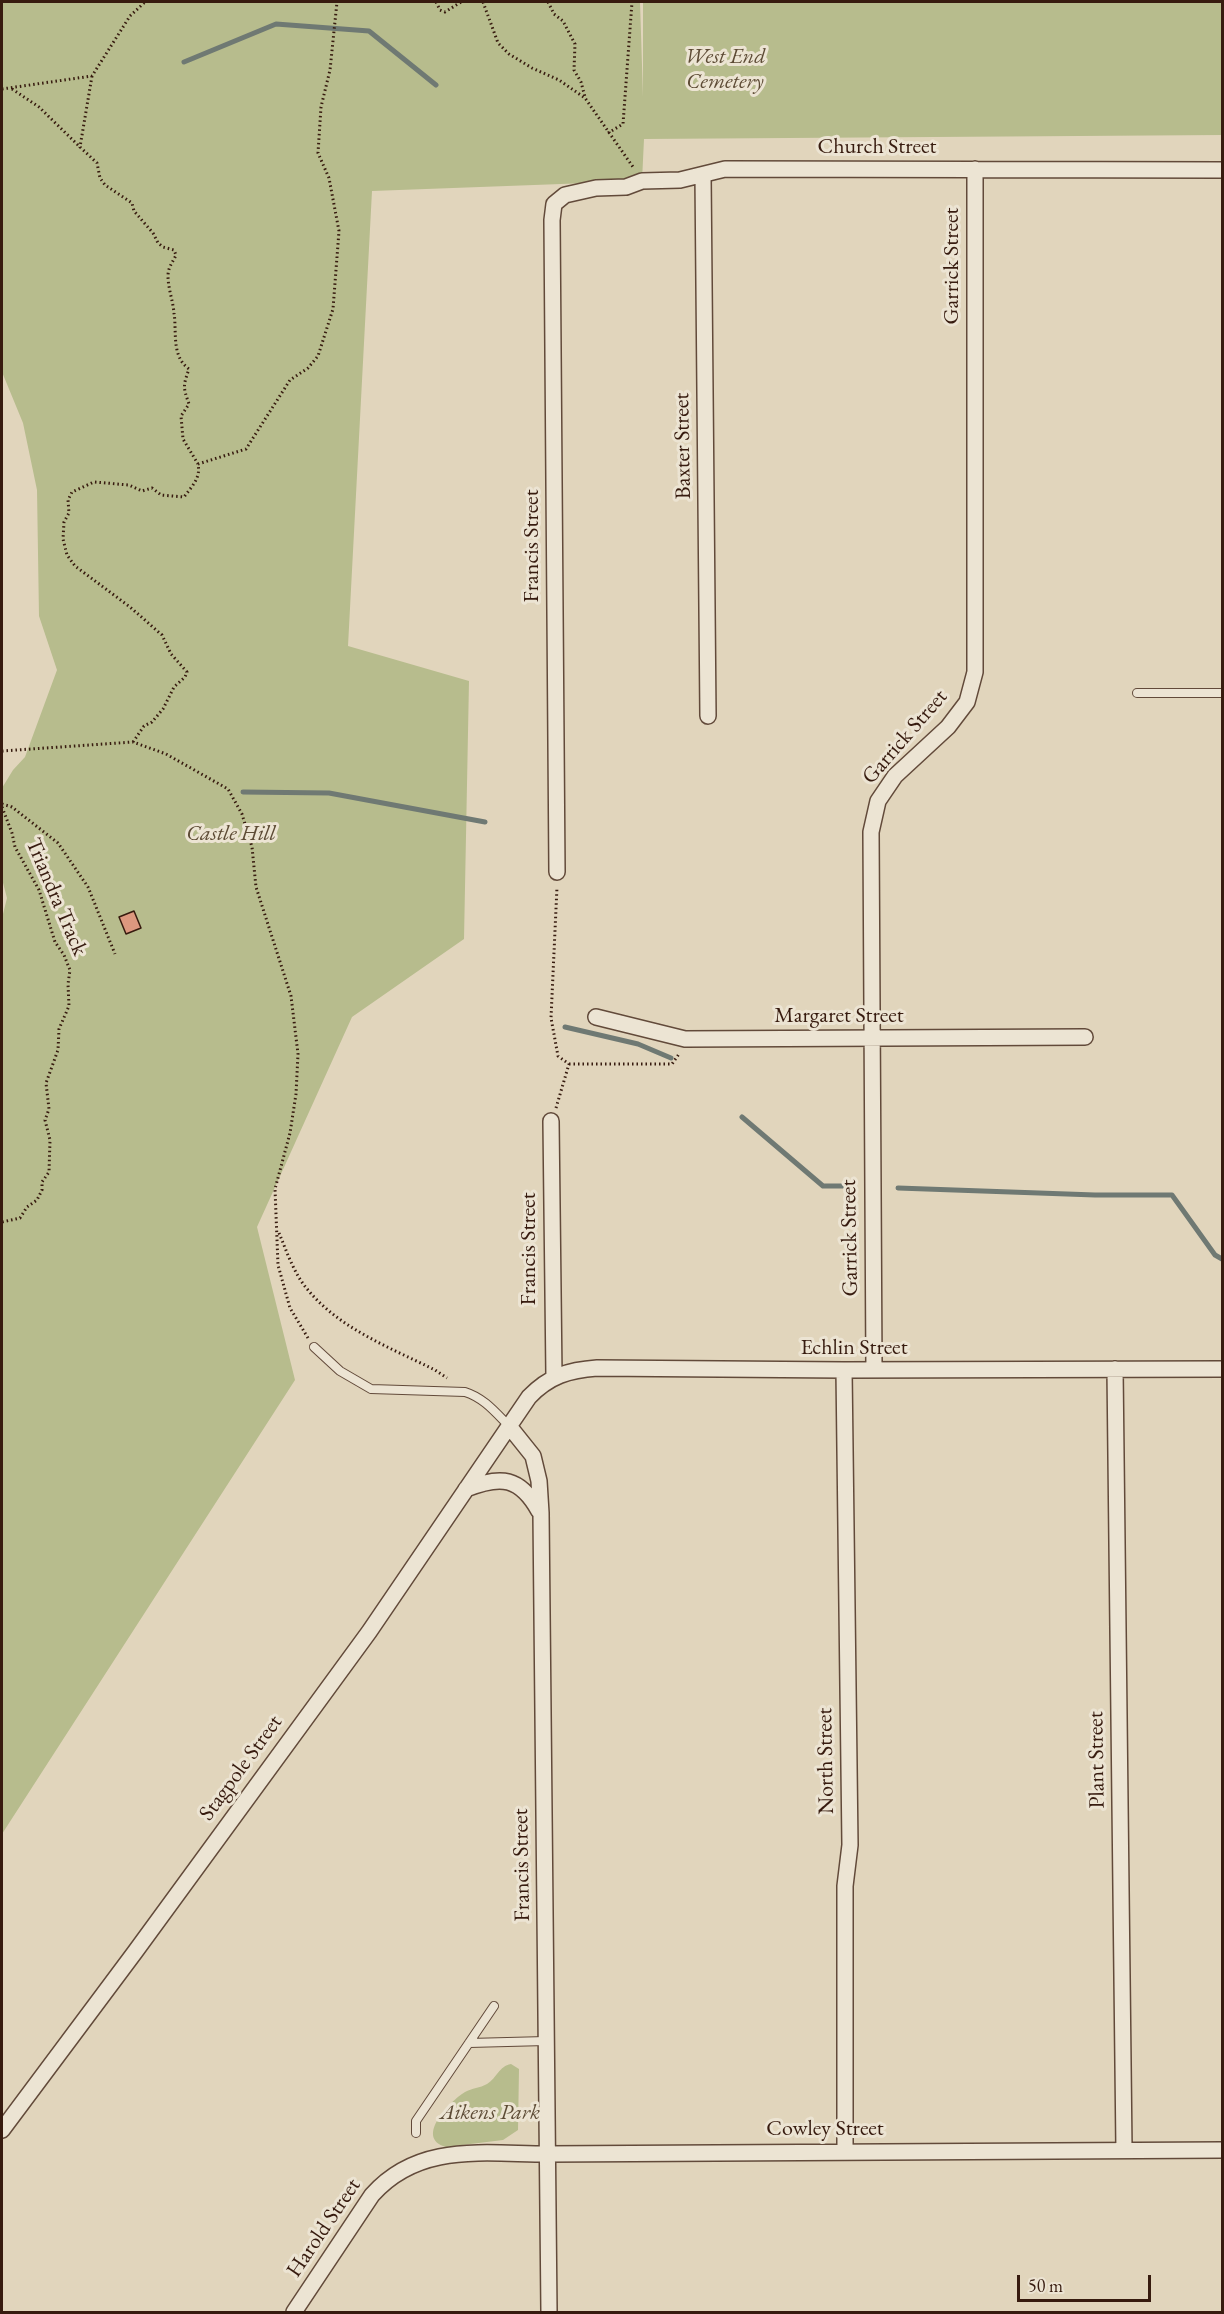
<!DOCTYPE html>
<style>
body{margin:0}
#map{position:relative;width:1224px;height:2314px;overflow:hidden;background:#e1d5bc;font-family:"EB Garamond",serif}
canvas{display:block}
.frame{position:absolute;inset:0;border:3px solid #371b0f;pointer-events:none}
.scale{position:absolute;left:1017px;top:2275px;width:134px;height:27px;box-sizing:border-box;border:3px solid #371b0f;border-top:0;padding-left:8px;font-size:18px;line-height:21px;white-space:nowrap;color:#371b0f;-webkit-text-stroke:4px #ece4d3;paint-order:stroke}
</style>
<div id="map">
<canvas width="1224" height="2314"></canvas>
<div class="frame"></div>
<div class="scale">50 m</div>
</div>
<script>
const ctx = document.querySelector('canvas').getContext('2d');
ctx.lineJoin = 'round';
function fillPath(path, color) {
  ctx.fillStyle = color;
  ctx.fill(path, 'evenodd');
}
function trace(path, color, width, dash) {
  ctx.strokeStyle = color;
  ctx.lineWidth = width;
  ctx.lineCap = dash ? 'butt' : 'round';
  ctx.setLineDash(dash || []);
  ctx.stroke(path);
}
function drawText(font, color, halo, rows, align = 'center') {
  ctx.font = font + ' "EB Garamond",serif';
  ctx.lineWidth = 6;
  ctx.setLineDash([]);
  ctx.textBaseline = 'middle';
  ctx.strokeStyle = halo;
  ctx.fillStyle = color;
  for (const [text, x, y, turn = 0] of rows) {
    ctx.save();
    ctx.translate(x, y);
    ctx.rotate((+turn || 0) * Math.PI / 180);
    ctx.textAlign = isNaN(turn) ? turn : align;
    if (halo) ctx.strokeText(text, 0, 0);
    ctx.fillText(text, 0, 0);
    ctx.restore();
  }
}
fillPath(new Path2D(`
 M2 2H640L643 97V2H1222V135L644 139 642 181 372 191 348 646 469 681 464 939 352 1017 257 1227 295 1380 2 1834V918L7 898 2 879V788L13 770 25 757 57 670 39 616 37 490 23 423 2 372Z
 M511 2064 519 2069 518 2130 503 2140 446 2147C414 2138 450 2101 465 2092 472 2088 480 2088 487 2084 497 2078 499 2066 511 2064Z`), '#b7bc8d');
trace(new Path2D(`
 M184 62 276 24 369 31 436 85
 M243 792 329 793 485 822
 M565 1027 638 1044 671 1058
 M742 1117 823 1186H845
 M898 1188 1095 1195H1172L1215 1255 1222 1259`), '#6f7973', 5);
const building = new Path2D(`
 M134 911 141 928 126 934 119 917Z`);
fillPath(building, '#dd987f');
trace(building, '#371b0f', 1.5);
const lane = new Path2D(`
 M1137 693H1222
 M314 1347 340 1371 371 1389 465 1392C484 1398 495 1412 509 1426
 M469 2043 546 2041
 M416 2133V2121L494 2006`);
const street = new Path2D(`
 M703 175 708 716
 M557 872 552 220 554 204 565 195 596 188 626 187 642 181 680 180 725 169 1222 170
 M596 1017 685 1039 1085 1037
 M551 1121 554 1377
 M1115 1369 1124 2150
 M844 1370 850 1845 845 1886V2151
 M874 1370 871 832 878 801 895 776 948 727 967 702 975 672V169
 M509 1426 533 1456 539 1481 541 1513 549 2312
 M466 1489C501 1475 520 1477 539 1511
 M2 2130 135 1952 369 1632 529 1397C549 1376 569 1370 597 1368L844 1370 1222 1369
 M294 2312 372 2195C419 2142 484 2154 548 2154L1222 2150`);
trace(lane, '#624a3a', 10);
trace(street, '#624a3a', 18);
trace(new Path2D(`
 M436 2 440 10 445 12 461 2
 M483 2 498 43 509 54 532 68 559 80 585 98 633 167
 M548 2 554 14 563 21 575 44 574 70 581 82 585 97
 M92 76 80 147 97 163 100 178 105 185 132 203 134 211 153 233 158 243 163 247 174 250 176 255C173 262 168 267 168 276 168 288 173 301 174 313 177 332 171 356 189 369 183 386 183 387 189 404L181 416 183 439 198 464
 M2 89 92 76 130 16 145 2
 M12 89 39 107 80 147
 M608 133 623 124 632 2
 M133 742 144 726 152 722 163 709 174 687 185 677 187 672 171 654 162 635 130 607 75 566 67 555 63 539 64 522 69 513 68 500 72 492 94 482 129 485 142 491 152 488 161 495 184 497C192 486 201 478 198 464L246 449 290 380 308 368 318 356 333 309 339 231 329 178 318 153 321 107 330 70 337 2
 M2 751 133 742 166 754 228 789 242 814 252 847 256 887 291 996 298 1054 296 1094 290 1133 275 1189 278 1265 290 1308 308 1338
 M2 804 12 807 58 843 88 887 115 954
 M2 807 12 833 15 847 39 890 55 942 64 955 70 970 68 984 69 1006 59 1029 58 1050 46 1083 49 1109 45 1120 50 1140 49 1172 42 1182V1190L37 1200 27 1207 20 1218 2 1222
 M569 1064H672L679 1054
 M556 1108 569 1064 558 1056 551 1018 557 887
 M279 1233C287 1252 294 1274 308 1290 340 1329 391 1348 435 1370L447 1378`), '#371b0f', 3, [1.5, 3]);
trace(lane, '#ece4d3', 8);
trace(street, '#ece4d3', 15);
drawText('italic 22px', '#5d4b35', '#ece4d3', [
 ["West End",725,57],
 ["Cemetery",725,82],
 ["Castle Hill",231,834],
 ["Aikens Park",490,2113]
]);
drawText('22px', '#371b0f', '#ece4d3', [
 ["Church Street",877,147],
 ["Garrick Street",952,266,-90],
 ["Baxter Street",683,446,-91],
 ["Francis Street",532,546,-90],
 ["Garrick Street",905,737,-49],
 ["Triandra Track",56,897,67],
 ["Margaret Street",839,1016],
 ["Garrick Street",850,1238,-91],
 ["Francis Street",529,1249,-90],
 ["Echlin Street",854,1348],
 ["Plant Street",1097,1760,-91],
 ["North Street",826,1761,-91],
 ["Stagpole Street",241,1768,-54],
 ["Francis Street",522,1865,-91],
 ["Cowley Street",825,2129],
 ["Harold Street",324,2228,-56]
]);
</script>
